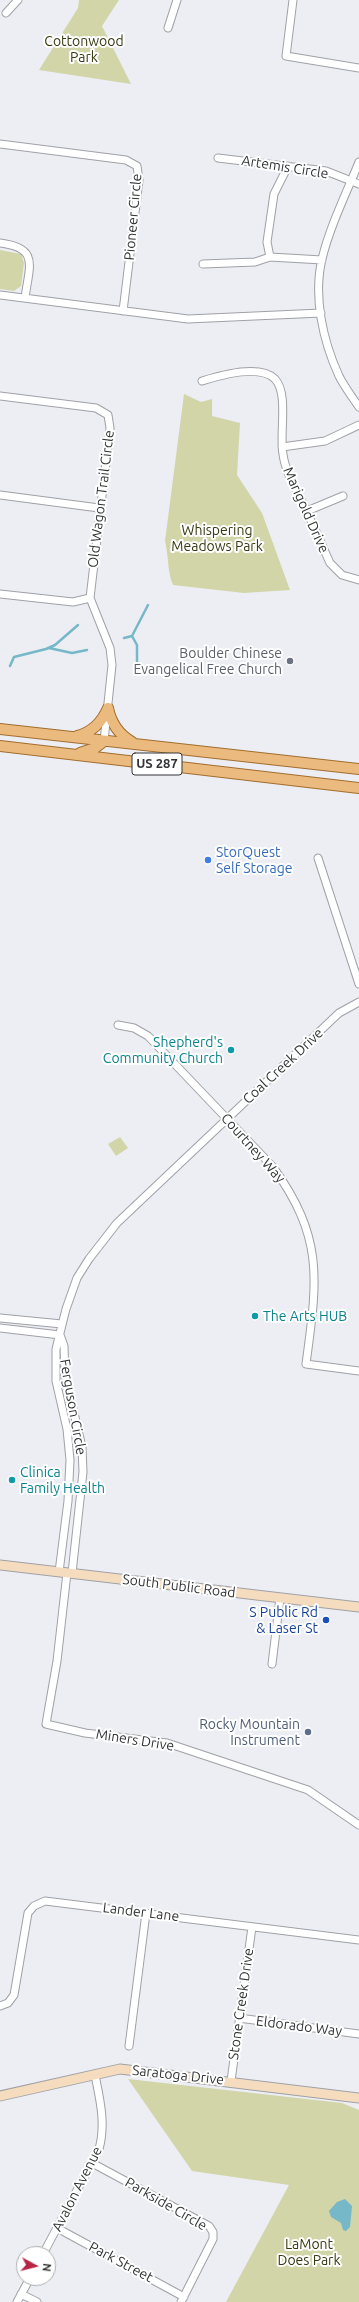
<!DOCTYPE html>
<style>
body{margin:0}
#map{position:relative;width:359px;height:2302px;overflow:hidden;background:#eceef4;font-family:Ubuntu,sans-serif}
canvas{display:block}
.north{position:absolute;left:16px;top:2246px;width:40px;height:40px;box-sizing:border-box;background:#fff;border:1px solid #adaeaf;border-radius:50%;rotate:97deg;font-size:11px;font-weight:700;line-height:16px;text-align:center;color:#333436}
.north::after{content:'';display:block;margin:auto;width:14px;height:18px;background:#b72544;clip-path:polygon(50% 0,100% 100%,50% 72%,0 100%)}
</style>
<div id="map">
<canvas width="359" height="2302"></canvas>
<div class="north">N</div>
</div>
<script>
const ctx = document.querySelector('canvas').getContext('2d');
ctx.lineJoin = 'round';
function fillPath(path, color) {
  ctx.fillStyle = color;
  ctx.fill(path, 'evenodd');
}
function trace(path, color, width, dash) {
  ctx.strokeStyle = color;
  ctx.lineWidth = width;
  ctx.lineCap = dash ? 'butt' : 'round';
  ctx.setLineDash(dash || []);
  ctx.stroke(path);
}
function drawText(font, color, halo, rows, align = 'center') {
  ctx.font = font + ' Ubuntu,sans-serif';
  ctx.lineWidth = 4;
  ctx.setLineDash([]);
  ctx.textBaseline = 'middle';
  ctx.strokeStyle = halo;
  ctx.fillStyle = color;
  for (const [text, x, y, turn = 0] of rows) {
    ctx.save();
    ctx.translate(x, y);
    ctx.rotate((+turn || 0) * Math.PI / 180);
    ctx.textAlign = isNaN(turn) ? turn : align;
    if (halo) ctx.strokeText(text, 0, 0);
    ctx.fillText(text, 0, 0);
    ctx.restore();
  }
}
fillPath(new Path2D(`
 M79 0H119L102 26 131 84 39 70 78 8Z
 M0 250 21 254 24 263 21 286 14 291 0 289Z
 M184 394 201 402 212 399V416L240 423 237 475 262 513 290 590 244 593 173 585C167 571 169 557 165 541Z
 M120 1137 128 1148 116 1156 108 1144Z
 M128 2079 342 2103 359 2110V2302H226L289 2185 192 2171Z`), '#d2d5a8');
fillPath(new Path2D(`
 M345 2199 352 2206 350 2227 346 2231 343 2230 341 2223 331 2217 329 2211 337 2202Z`), '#76b7c8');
trace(new Path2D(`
 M132 636 137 645V663
 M124 638 132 636 148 605
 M49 648 72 653 87 650
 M10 666 14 657 46 649 55 645 78 625`), '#76b7c8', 2.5);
const street = new Path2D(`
 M293 0 286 56 359 68
 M6 13 18 0
 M168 28 177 0
 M0 144 126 160 137 166 139 180 123 311
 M218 158 326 171 359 184
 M359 162C346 194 330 226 322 259 313 297 323 341 339 376 344 386 352 397 359 407
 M0 243C40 248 29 266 25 298
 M270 257 267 242 274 194 288 166
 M203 264 255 262 270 257 322 260
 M0 295 188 319 321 313
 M202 381C221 375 260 364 275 379 289 394 279 434 283 454 285 471 295 487 302 502 312 522 321 543 330 563L342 575 359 580
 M0 396 96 408 108 415 110 428 90 598 73 602 0 594
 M282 447 325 441 359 425
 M0 495 99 508
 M307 511 343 496
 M90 598 110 648 112 665 104 741
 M318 858 359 984
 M118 1025 134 1028 148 1036 273 1167C325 1239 317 1281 306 1364L359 1371
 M0 1318 62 1324
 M0 1328 60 1335
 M60 1335 64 1346 65 1375 82 1447 83 1472 72 1573
 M59 1572 68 1501 70 1460 67 1429 56 1381V1349L66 1309 77 1278 89 1259 117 1223 339 1013 359 1002
 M67 1573 57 1661 46 1724 85 1733 167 1743 308 1790 359 1825
 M272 1664 280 1598
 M0 2006 8 2003 14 1995 28 1913 34 1906 45 1901 359 1940
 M239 2018 359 2034
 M129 2046 146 1913
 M231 2081 252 1927
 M92 2163 209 2226 213 2232V2239L181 2302
 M57 2228 184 2297
 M43 2254 99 2149C106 2124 100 2100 95 2075
 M21 2294 37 2302
 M17 2302 30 2278`);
const secondary = new Path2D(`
 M0 1565 359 1607
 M0 2096 120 2069 359 2098`);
const primary = new Path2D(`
 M108 708C111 723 118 734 132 742
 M0 729 359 769
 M77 736C93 732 102 722 108 708
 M0 746 359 788
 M80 753 95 748 104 741`);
trace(street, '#9fa1a6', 9);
trace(secondary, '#9fa1a6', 11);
trace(primary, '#a26d2d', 12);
trace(street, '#fff', 7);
trace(secondary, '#f5dcbe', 9);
trace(primary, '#ebba7e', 10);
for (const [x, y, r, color] of [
 [290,661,4,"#6b7280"],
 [208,860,4,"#3f7fe0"],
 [231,1050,4,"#0f9aa8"],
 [255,1316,4,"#0f9aa8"],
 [12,1480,4,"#0f9aa8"],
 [326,1620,4,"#1a4fb4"],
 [308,1732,4,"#5c6f8a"]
]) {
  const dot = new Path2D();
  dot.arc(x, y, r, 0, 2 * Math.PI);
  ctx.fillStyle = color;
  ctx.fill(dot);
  trace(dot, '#fff', 1.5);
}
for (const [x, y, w] of [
 [157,764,50]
]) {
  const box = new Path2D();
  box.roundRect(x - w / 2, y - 11, w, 22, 3);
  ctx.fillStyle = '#fff';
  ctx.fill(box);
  trace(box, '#333436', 1);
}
drawText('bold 13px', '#333436', null, [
 ["US 287",157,764]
]);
drawText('14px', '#383a11', '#fff', [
 ["Cottonwood",84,41],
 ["Park",84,57],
 ["Whispering",217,530],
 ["Meadows Park",217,546],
 ["LaMont",309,2244],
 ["Does Park",309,2260]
]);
drawText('14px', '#333436', '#fff', [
 ["Artemis Circle",285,167,9],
 ["Pioneer Circle",133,217,-85],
 ["Old Wagon Trail Circle",101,499,-83],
 ["Marigold Drive",306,510,66],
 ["Coal Creek Drive",283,1066,-43],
 ["Courtney Way",253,1148,48],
 ["Ferguson Circle",73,1407,80],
 ["South Public Road",179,1586,7],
 ["Miners Drive",135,1740,9],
 ["Lander Lane",141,1912,7],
 ["Stone Creek Drive",241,2004,-82],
 ["Eldorado Way",299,2026,7],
 ["Saratoga Drive",178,2075,6],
 ["Avalon Avenue",77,2189,-63],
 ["Parkside Circle",166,2204,30],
 ["Park Street",121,2262,28]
]);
drawText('14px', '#5b616d', '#fff', [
 ["Boulder Chinese",282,653],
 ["Evangelical Free Church",282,669]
], 'right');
drawText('14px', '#366cbe', '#fff', [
 ["StorQuest",216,852],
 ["Self Storage",216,868]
], 'left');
drawText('14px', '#0d838f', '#fff', [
 ["Shepherd's",223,1042,"right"],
 ["Community Church",223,1058,"right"],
 ["The Arts HUB",263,1316],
 ["Clinica",20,1472],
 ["Family Health",20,1488]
], 'left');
drawText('14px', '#164399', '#fff', [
 ["S Public Rd",318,1612],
 ["& Laser St",318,1628]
], 'right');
drawText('14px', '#4e5e75', '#fff', [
 ["Rocky Mountain",300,1724],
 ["Instrument",300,1740]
], 'right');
</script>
